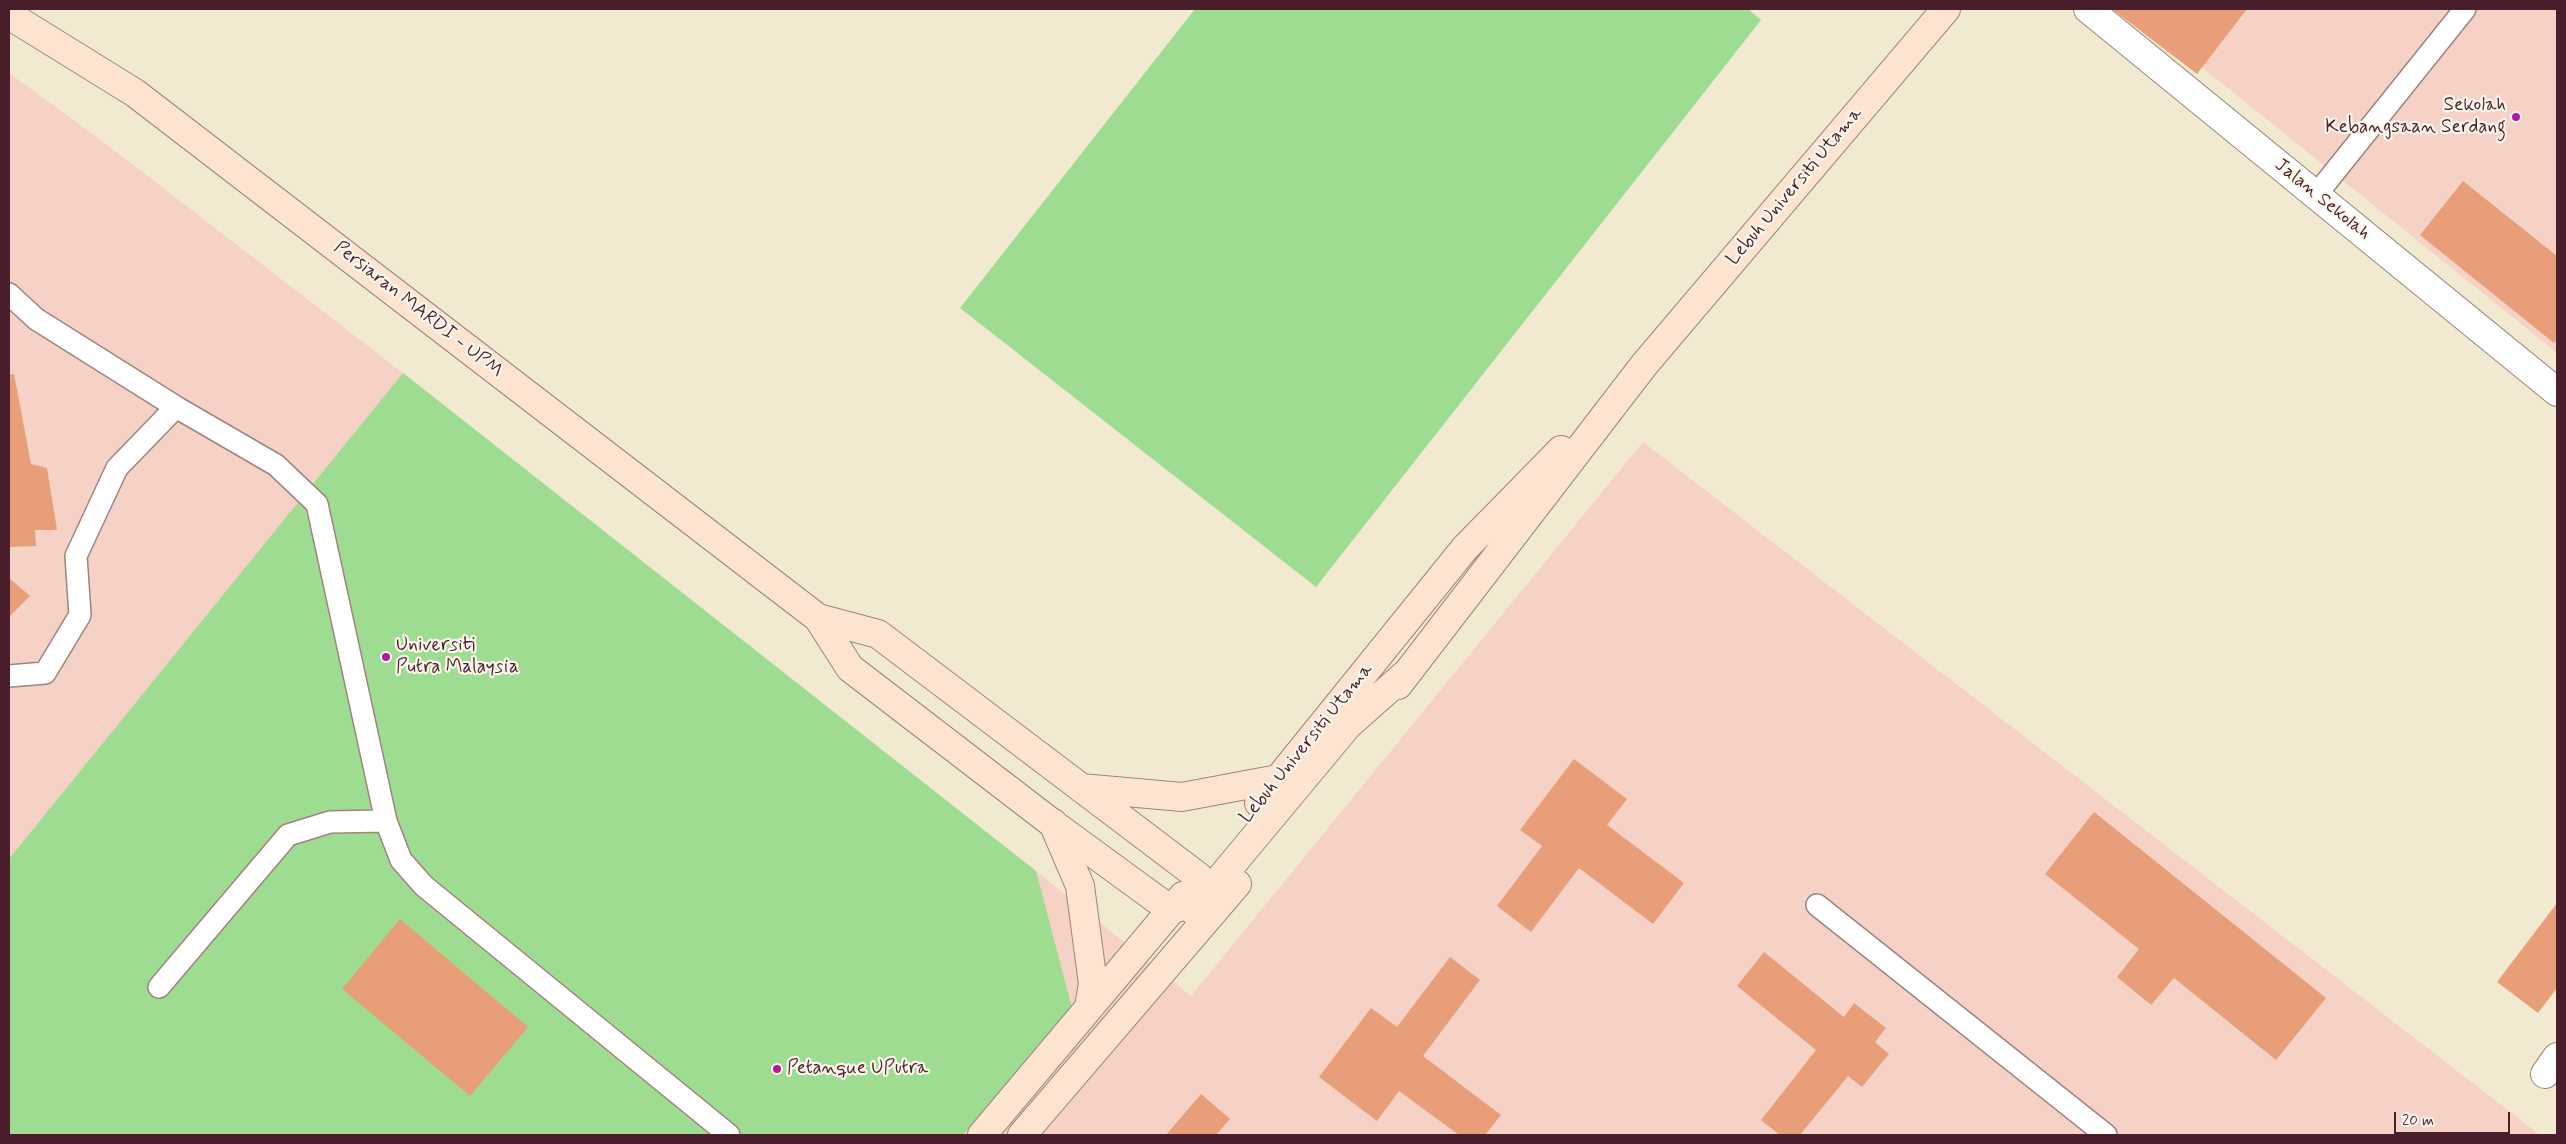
<!DOCTYPE html>
<style>
body{margin:0}
#map{position:relative;width:2566px;height:1144px;overflow:hidden;background:#f1ead1;font-family:Mynerve,sans-serif}
canvas{display:block}
.frame{position:absolute;inset:0;border:10px solid #4a1f2b;pointer-events:none}
.scale{position:absolute;left:2394px;top:1112px;width:116px;height:22px;box-sizing:border-box;border:2px solid #4a1f2b;border-top:0;padding-left:6px;font-size:15px;line-height:18px;white-space:nowrap;color:#4a1f2b;-webkit-text-stroke:4px #fbf7ec;paint-order:stroke}
</style>
<div id="map">
<canvas width="2566" height="1144"></canvas>
<div class="frame"></div>
<div class="scale">20 m</div>
</div>
<script>
const ctx = document.querySelector('canvas').getContext('2d');
ctx.lineJoin = 'round';
function fillPath(path, color) {
  ctx.fillStyle = color;
  ctx.fill(path, 'evenodd');
}
function trace(path, color, width, dash) {
  ctx.strokeStyle = color;
  ctx.lineWidth = width;
  ctx.lineCap = dash ? 'butt' : 'round';
  ctx.setLineDash(dash || []);
  ctx.stroke(path);
}
function drawText(font, color, halo, rows, align = 'center') {
  ctx.font = font + ' Mynerve,sans-serif';
  ctx.lineWidth = 4.5;
  ctx.setLineDash([]);
  ctx.textBaseline = 'middle';
  ctx.strokeStyle = halo;
  ctx.fillStyle = color;
  for (const [text, x, y, turn = 0] of rows) {
    ctx.save();
    ctx.translate(x, y);
    ctx.rotate((+turn || 0) * Math.PI / 180);
    ctx.textAlign = isNaN(turn) ? turn : align;
    if (halo) ctx.strokeText(text, 0, 0);
    ctx.fillText(text, 0, 0);
    ctx.restore();
  }
}
fillPath(new Path2D(`
 M2129 9H2557V353L2392 220Z
 M9 73 106 144 403 373 1036 871 1191 996 1643 442 2540 1135H9Z`), '#f6d1c5');
fillPath(new Path2D(`
 M1195 9H1748L1761 20 1316 587 960 308Z
 M403 373 1036 871 1072 1008 963 1135H9V859Z`), '#9edc91');
fillPath(new Path2D(`
 M2112 9H2247L2197 74Z
 M2463 181 2557 256V339L2554 343 2420 235Z
 M14 374 31 464 47 468 57 530H35L36 546 9 547V375Z
 M9 578 30 596 9 617Z
 M1574 759 1627 799 1607 825 1684 883 1653 924 1579 868 1531 932 1497 906 1542 846 1520 830Z
 M2094 812 2326 998 2276 1060 2174 978 2151 1005 2117 977 2139 949 2045 874Z
 M2557 903V988L2538 1013 2497 982Z
 M400 919 528 1027 470 1096 342 989Z
 M1764 952 1844 1017 1854 1003 1886 1028 1875 1042 1889 1054 1862 1087 1848 1076 1800 1135H1780L1761 1120 1816 1050 1737 986Z
 M1450 957 1480 980 1423 1056 1501 1115 1485 1135H1459L1399 1091 1377 1121 1319 1077 1371 1008 1397 1027Z
 M1201 1094 1230 1119 1216 1135H1166Z`), '#e89f79');
const lane = new Path2D(`
 M2316 195 2465 9
 M9 294 36 319 176 407 276 465 317 504 386 821 401 860 424 886 729 1135
 M9 676 45 673 80 615 76 556 117 468 176 407
 M1817 905 2106 1135
 M159 987 288 835 330 822 386 821`);
const street = new Path2D(`
 M2088 9 2557 392
 M2545 1074 2557 1057`);
const secondary = new Path2D(`
 M9 15 135 93 818 618 850 668 1052 823 1171 910 1199 900 1209 892 1348 725 1409 671
 M818 618 878 634 1199 877 1201 891 1194 911
 M1398 685 1644 365 1946 9
 M1081 788 1182 797 1278 779
 M1259 803 1465 548 1561 450
 M1053 823 1080 886 1093 984 1089 1007
 M982 1135 1183 896
 M1022 1135 1237 884`);
trace(lane, '#9e847e', 24);
trace(street, '#9e847e', 30);
trace(secondary, '#9e847e', 30);
trace(lane, '#fff', 21);
trace(street, '#fff', 28);
trace(secondary, '#fde4d1', 28);
for (const [x, y, r, color] of [
 [2516,117,5,"#b5179e"],
 [386,657,5,"#b5179e"],
 [777,1069,5,"#b5179e"]
]) {
  const dot = new Path2D();
  dot.arc(x, y, r, 0, 2 * Math.PI);
  ctx.fillStyle = color;
  ctx.fill(dot);
  trace(dot, '#fbf7ec', 2);
}
drawText('19px', '#4a1f2b', '#fbf7ec', [
 ["Sekolah",2506,106,"right"],
 ["Kebangsaan Serdang",2506,128,"right"],
 ["Universiti",396,646],
 ["Putra Malaysia",396,668],
 ["Petanque UPutra",787,1069]
], 'left');
drawText('19px', '#4a1f2b', '#fbf7ec', [
 ["Lebuh Universiti Utama",1795,187,-50],
 ["Jalan Sekolah",2322,200,39],
 ["Persiaran MARDI - UPM",418,310,38],
 ["Lebuh Universiti Utama",1307,744,-51]
]);
</script>
